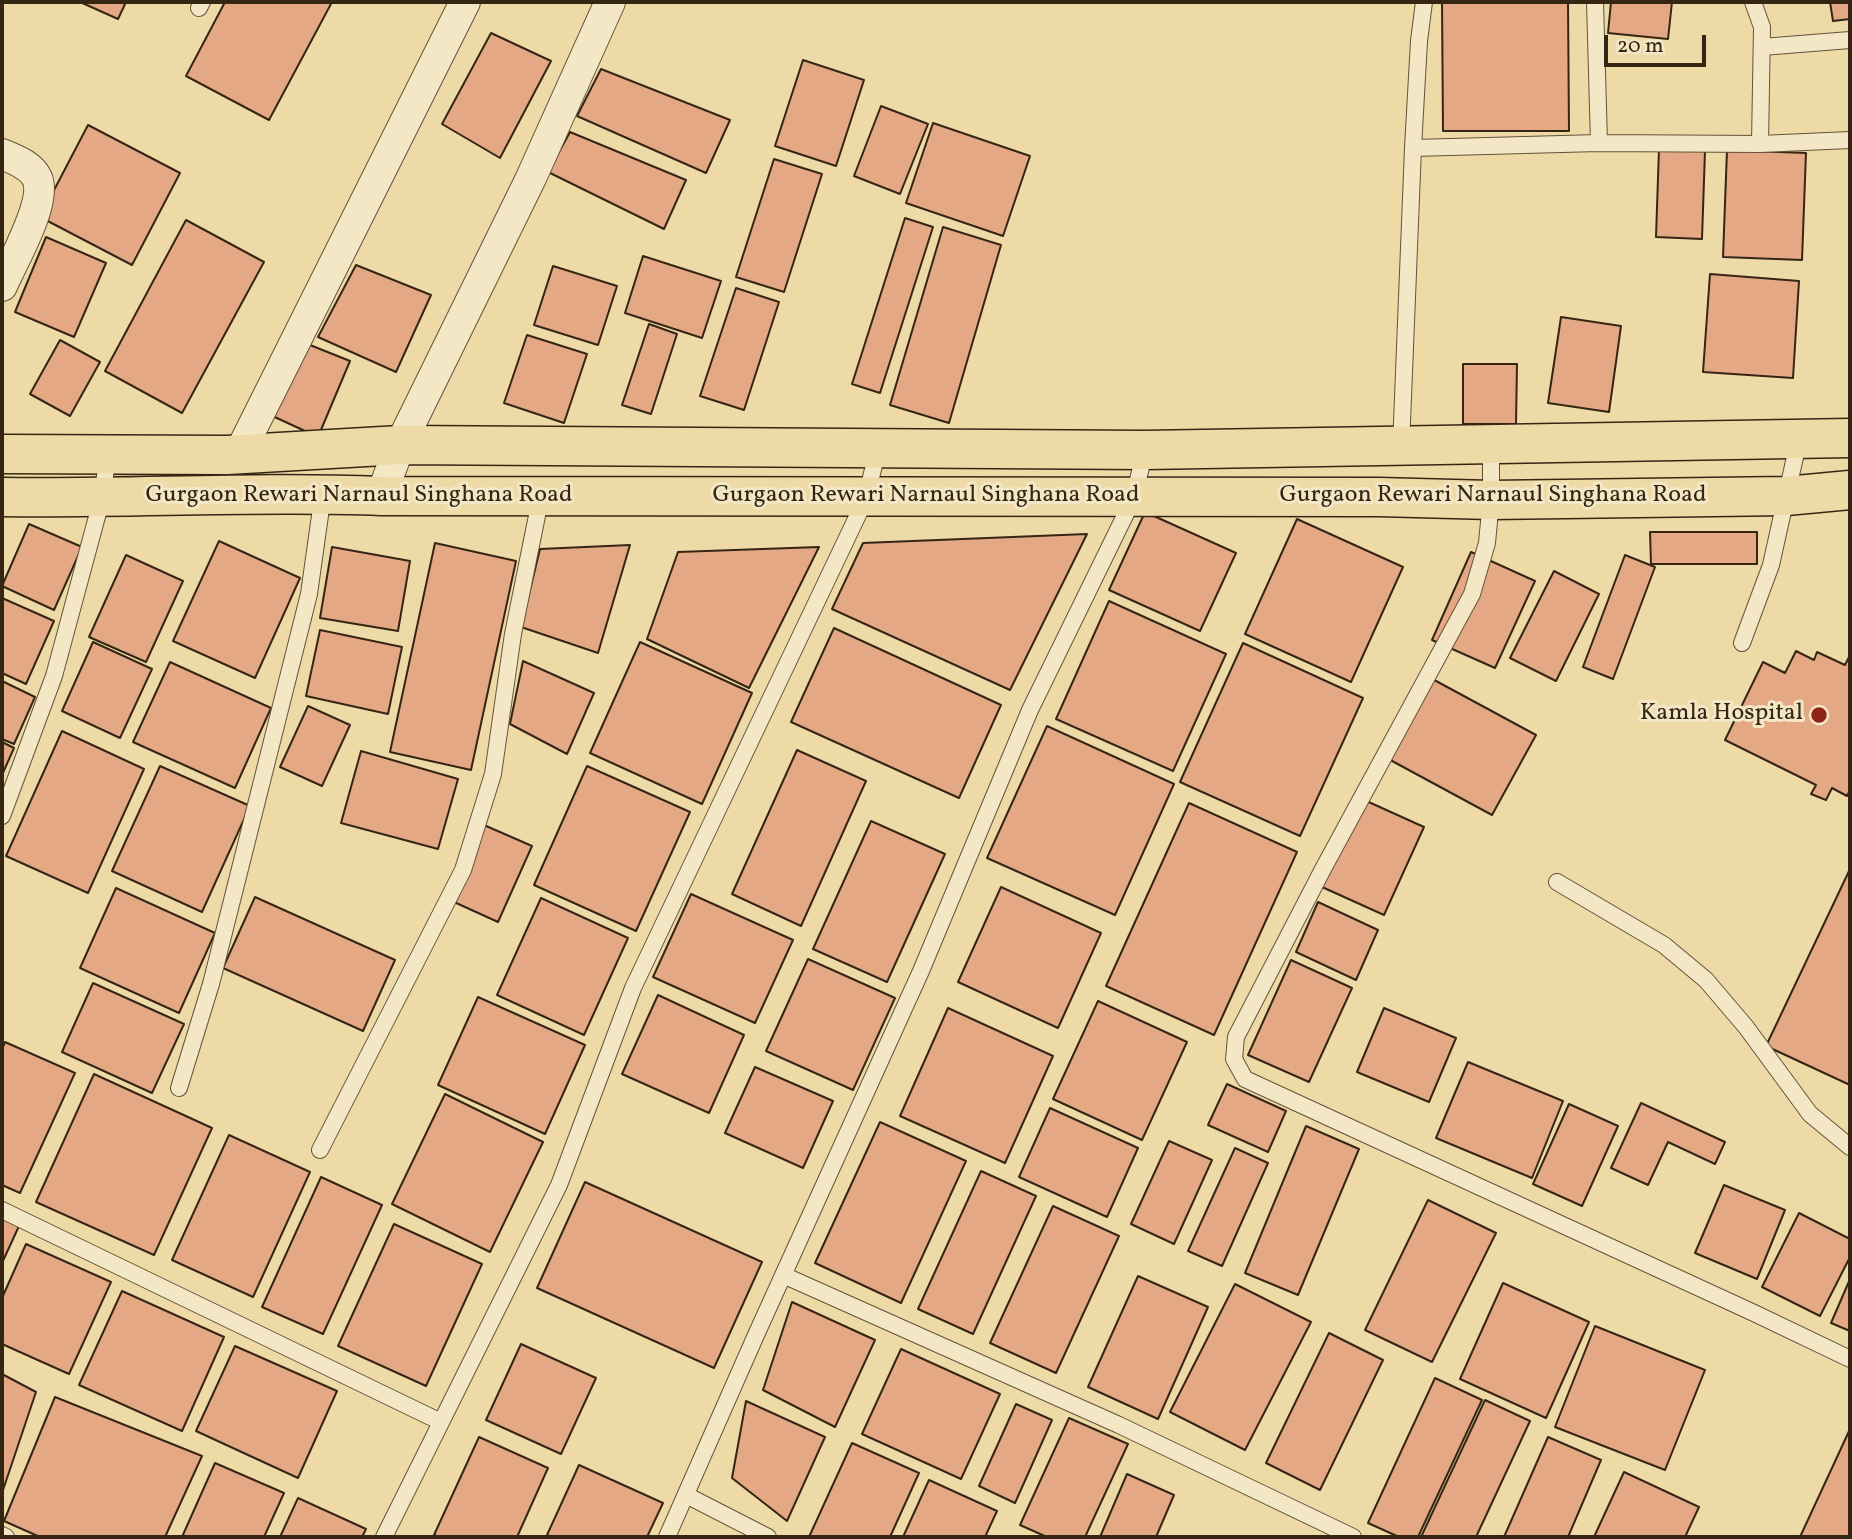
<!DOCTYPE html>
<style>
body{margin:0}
#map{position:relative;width:1852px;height:1539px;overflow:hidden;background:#eddaa7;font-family:Vollkorn,serif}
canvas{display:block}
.frame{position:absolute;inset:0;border:4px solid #352614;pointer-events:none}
.scale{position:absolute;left:1604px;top:35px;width:102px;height:32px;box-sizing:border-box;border:4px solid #352614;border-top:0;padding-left:9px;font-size:21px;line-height:24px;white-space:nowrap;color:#352614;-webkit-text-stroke:5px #f3e7c6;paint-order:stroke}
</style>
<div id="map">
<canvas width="1852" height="1539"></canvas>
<div class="frame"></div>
<div class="scale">20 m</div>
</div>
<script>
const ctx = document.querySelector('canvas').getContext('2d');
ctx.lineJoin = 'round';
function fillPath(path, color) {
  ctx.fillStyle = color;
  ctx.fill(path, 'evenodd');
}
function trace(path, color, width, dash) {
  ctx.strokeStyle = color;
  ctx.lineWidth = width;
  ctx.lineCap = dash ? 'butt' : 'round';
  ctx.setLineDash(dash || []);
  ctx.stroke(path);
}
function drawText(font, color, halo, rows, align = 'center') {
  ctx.font = font + ' Vollkorn,serif';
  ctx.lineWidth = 6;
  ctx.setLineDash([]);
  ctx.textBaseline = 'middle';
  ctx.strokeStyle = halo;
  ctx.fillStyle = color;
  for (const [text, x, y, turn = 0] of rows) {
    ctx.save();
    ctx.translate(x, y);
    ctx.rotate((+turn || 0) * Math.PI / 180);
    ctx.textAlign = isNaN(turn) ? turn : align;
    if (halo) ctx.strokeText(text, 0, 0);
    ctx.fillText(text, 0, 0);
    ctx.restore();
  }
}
const building = new Path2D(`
 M80 2H126L118 19Z
 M225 2H332L269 120 186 76Z
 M1442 2H1568L1569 131H1443Z
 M1611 2H1672L1668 39 1608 33Z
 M1830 2H1850V19L1833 21Z
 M491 33 551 61 500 158 442 124Z
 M803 60 864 80 836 166 775 146Z
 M601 69 730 120 706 173 577 116Z
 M881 106 928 124 900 194 854 176Z
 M933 123 1030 156 1003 236 906 203Z
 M88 125 180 173 132 265 40 217Z
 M570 132 686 180 664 229 548 172Z
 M1659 149 1705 151 1702 239 1656 237Z
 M1727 150 1806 153 1802 260 1723 257Z
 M774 159 822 174 784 292 736 277Z
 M905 218 933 227 880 393 852 384Z
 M186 220 264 262 182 413 105 371Z
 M943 227 1001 245 949 423 890 405Z
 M46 237 106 263 74 337 15 312Z
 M643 256 721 281 702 338 625 313Z
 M356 265 431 295 396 372 318 337Z
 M553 266 617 286 598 345 534 325Z
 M1710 274 1799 281 1793 378 1703 372Z
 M736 288 779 302 744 410 700 396Z
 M1561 317 1621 326 1609 412 1548 403Z
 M649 324 677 334 651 414 622 405Z
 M527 335 587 354 564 423 504 403Z
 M60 340 100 362 70 416 30 394Z
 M305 343 350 361 318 437 266 413Z
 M1463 364H1517L1516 424H1463Z
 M1145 512 1236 553 1200 631 1109 590Z
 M1297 519 1403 567 1351 682 1245 634Z
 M29 524 82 547 54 610 2 586Z
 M1650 532H1757V564H1651Z
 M1087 534 1010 690 832 609 863 543Z
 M219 541 300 578 255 678 173 641Z
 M435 543 516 561 471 770 390 752Z
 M630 545 598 653 521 627 540 549Z
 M332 547 410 561 398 631 320 618Z
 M819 547 749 688 647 639 678 552Z
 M1471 552 1535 581 1495 668 1432 640Z
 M126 555 183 581 146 662 89 637Z
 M1625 555 1655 567 1613 679 1583 667Z
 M1554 571 1599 594 1556 681 1510 658Z
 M2 598 54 621 26 684 2 673Z
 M1109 601 1226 654 1173 771 1056 719Z
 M834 628 1001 705 959 798 791 722Z
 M320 630 402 647 388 714 306 696Z
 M93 642 152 669 120 738 62 711Z
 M640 642 752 693 702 804 590 753Z
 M1243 643 1363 698 1300 836 1180 782Z
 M1796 651 1814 660 1817 652 1845 665 1850 655V790L1847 796 1832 788 1826 800 1811 794 1816 785 1725 740 1763 662 1785 673Z
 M523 661 594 693 567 754 510 724Z
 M170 662 271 708 235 788 133 742Z
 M1425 675 1536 735 1492 815 1381 755Z
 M2 681 35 697 14 744 2 739Z
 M308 706 350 725 322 786 280 767Z
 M1047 726 1174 784 1115 915 987 858Z
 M62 731 144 769 88 893 6 856Z
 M2 742 14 748 2 775Z
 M797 750 866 781 801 926 732 894Z
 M361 751 458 779 438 849 341 823Z
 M160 766 250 806 202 912 112 871Z
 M587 766 690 812 636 931 534 885Z
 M1362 799 1424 827 1384 915 1322 887Z
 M1189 803 1297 852 1214 1035 1106 986Z
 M871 821 945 854 887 982 813 949Z
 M477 822 532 846 498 922 443 897Z
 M1850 869V1085L1766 1046Z
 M1001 887 1101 933 1058 1028 958 982Z
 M116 888 215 933 179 1013 80 968Z
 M691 894 793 940 755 1023 653 977Z
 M255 897 395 960 363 1031 223 968Z
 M541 898 628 938 584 1035 497 995Z
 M1318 902 1378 930 1356 980 1296 952Z
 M808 959 895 998 853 1090 766 1051Z
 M1291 960 1352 988 1309 1082 1248 1055Z
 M93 983 184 1024 152 1093 62 1052Z
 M658 995 744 1035 709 1113 622 1074Z
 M478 997 585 1045 545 1134 438 1085Z
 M1098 1001 1187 1042 1142 1140 1053 1099Z
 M948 1008 1053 1056 1005 1163 900 1116Z
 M1384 1008 1456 1038 1429 1102 1357 1072Z
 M5 1042 75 1073 20 1193 2 1185V1050Z
 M1468 1062 1563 1101 1532 1178 1436 1138Z
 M755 1067 833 1101 803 1168 725 1133Z
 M94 1074 212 1128 154 1255 36 1202Z
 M1227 1084 1286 1111 1268 1152 1208 1125Z
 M445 1094 543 1142 490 1252 392 1204Z
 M1641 1103 1725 1142 1715 1164 1668 1142 1648 1185 1611 1168Z
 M1569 1104 1618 1126 1582 1206 1533 1184Z
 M1050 1108 1138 1148 1107 1217 1019 1177Z
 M880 1122 966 1161 901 1303 815 1263Z
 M1306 1126 1359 1149 1298 1295 1245 1273Z
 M229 1135 310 1172 253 1297 172 1260Z
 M1169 1141 1212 1160 1174 1244 1131 1224Z
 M1235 1148 1268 1163 1222 1266 1188 1251Z
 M981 1171 1036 1196 973 1334 918 1309Z
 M321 1177 382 1205 323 1334 262 1307Z
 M585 1182 762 1262 714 1368 537 1288Z
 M1724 1185 1785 1210 1757 1279 1695 1253Z
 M1428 1200 1496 1233 1432 1362 1365 1330Z
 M1053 1206 1119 1236 1056 1373 990 1343Z
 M1799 1213 1850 1239V1257L1820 1316 1762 1287Z
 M2 1218 19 1226 2 1263Z
 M394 1224 482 1264 426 1386 338 1346Z
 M26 1244 111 1282 69 1374 2 1344V1298Z
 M1138 1276 1208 1307 1158 1419 1088 1387Z
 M1850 1279V1331L1831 1323Z
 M1503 1283 1589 1322 1546 1418 1460 1379Z
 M1235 1284 1311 1322 1245 1450 1170 1412Z
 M122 1291 224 1337 182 1431 79 1385Z
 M792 1302 875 1340 835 1427 763 1390Z
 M1595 1326 1705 1370 1665 1470 1555 1427Z
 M1329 1333 1383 1360 1320 1490 1266 1463Z
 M521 1344 596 1378 561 1454 486 1420Z
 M235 1346 337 1391 298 1478 196 1431Z
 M901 1349 1000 1394 961 1479 862 1434Z
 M2 1374 36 1392 2 1493Z
 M1435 1378 1482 1400 1418 1537H1399L1368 1523Z
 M55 1397 202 1456 165 1537H40L4 1521Z
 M1485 1400 1530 1421 1476 1537H1421Z
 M746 1401 825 1437 787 1521 732 1478Z
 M1016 1404 1052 1420 1015 1503 979 1486Z
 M1069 1418 1128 1444 1085 1537H1047L1020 1525Z
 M1850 1429V1537H1800Z
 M479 1437 548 1468 517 1537H440L434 1535Z
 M1548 1437 1601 1460 1568 1537H1504Z
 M852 1443 919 1473 890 1537H809Z
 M215 1463 284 1493 264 1537H182Z
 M579 1465 663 1503 647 1537H552L547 1535Z
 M1624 1472 1699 1507 1685 1537H1594Z
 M1127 1474 1174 1495 1156 1537H1100Z
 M929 1480 997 1511 985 1537H903Z
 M298 1498 366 1529 362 1537H280Z`);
fillPath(building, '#e5a884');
trace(building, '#352614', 2);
const lane = new Path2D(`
 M1595 2 1599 143
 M199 8 202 2
 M1762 47 1850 40
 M1760 144 1850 140
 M1413 148 1599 143 1760 144 1762 27 1753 2
 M1491 446V500L1487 543 1472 594 1323 869 1236 1037 1234 1059 1245 1079 1754 1313 1850 1359
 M1401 447 1413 148 1419 41 1424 2
 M1742 643 1771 565 1799 439
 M2 816 54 676 102 498 108 454
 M1557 882 1664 945 1706 980 1746 1027 1810 1114 1850 1147
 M179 1088 211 984 309 594 323 494
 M320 1150 463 870 493 774 513 634 541 496
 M2 1210 441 1422
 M783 1275 1119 1425 1353 1537
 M686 1495 768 1537
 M2 1535 6 1537
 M384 1537 559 1185 633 988 866 498 878 449
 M667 1537 756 1335 921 971 1030 710 1134 497 1145 450`);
const street = new Path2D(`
 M2 154C14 159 31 165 37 178 48 202 12 262 2 286
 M239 454 465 2
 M381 496 400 445 531 178 610 2`);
const highway = new Path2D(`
 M2 454 227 455 400 445 1145 450 1850 438
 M2 497C128 499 255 491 381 496L1379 497 1491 500 1786 496 1850 490`);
trace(lane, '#635339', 18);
trace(street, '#635339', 32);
trace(highway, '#352614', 41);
trace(lane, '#f3e7c6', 16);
trace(street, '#f3e7c6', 30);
trace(highway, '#eddaa7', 38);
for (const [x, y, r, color] of [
 [1819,715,9,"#8f2418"]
]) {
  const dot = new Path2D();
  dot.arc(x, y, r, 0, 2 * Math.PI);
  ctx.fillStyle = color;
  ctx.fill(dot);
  trace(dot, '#f3e7c6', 2.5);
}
drawText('24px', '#352614', '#f3e7c6', [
 ["Gurgaon Rewari Narnaul Singhana Road",359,497],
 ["Gurgaon Rewari Narnaul Singhana Road",926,497],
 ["Gurgaon Rewari Narnaul Singhana Road",1493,497]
]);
drawText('24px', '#352614', '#f3e7c6', [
 ["Kamla Hospital",1803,715]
], 'right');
</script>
